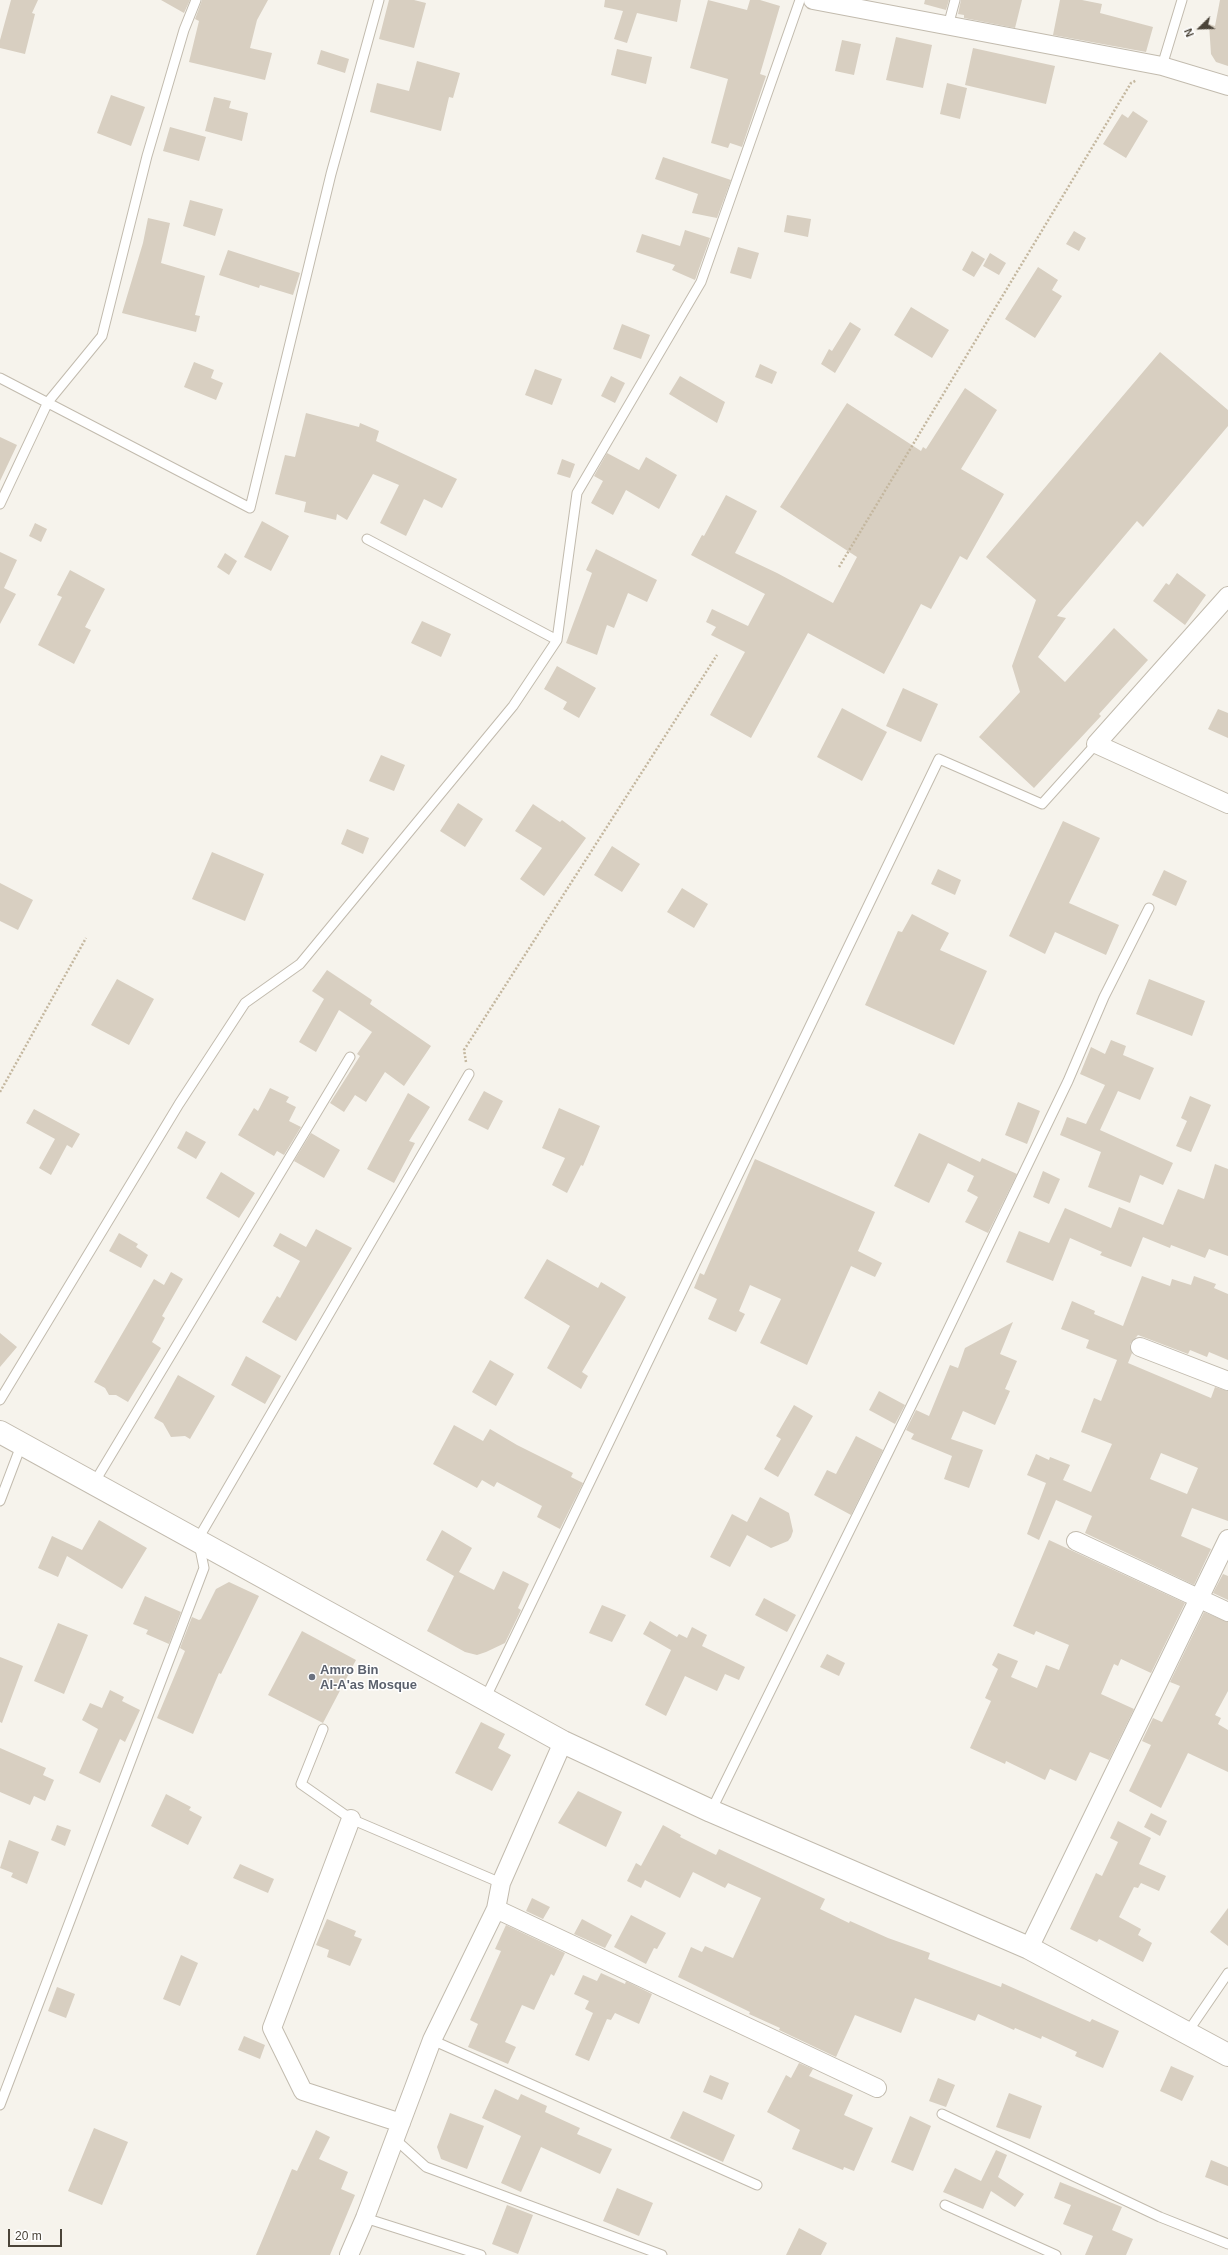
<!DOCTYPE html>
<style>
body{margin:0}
#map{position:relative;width:1228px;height:2255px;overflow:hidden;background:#f6f3ec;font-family:Helvetica,sans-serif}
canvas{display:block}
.north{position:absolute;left:1180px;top:8px;width:40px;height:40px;-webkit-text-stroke:3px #fff;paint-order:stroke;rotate:247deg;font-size:11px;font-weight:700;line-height:16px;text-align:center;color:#4b4439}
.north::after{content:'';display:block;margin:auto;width:14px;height:18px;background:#4b4439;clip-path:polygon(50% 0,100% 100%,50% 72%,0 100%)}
.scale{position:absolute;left:8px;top:2229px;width:54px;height:18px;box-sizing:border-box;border:2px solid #4b4439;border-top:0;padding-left:5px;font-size:12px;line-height:14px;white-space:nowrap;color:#4b4439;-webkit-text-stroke:3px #fff;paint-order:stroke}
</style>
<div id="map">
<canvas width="1228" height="2255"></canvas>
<div class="north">N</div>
<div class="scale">20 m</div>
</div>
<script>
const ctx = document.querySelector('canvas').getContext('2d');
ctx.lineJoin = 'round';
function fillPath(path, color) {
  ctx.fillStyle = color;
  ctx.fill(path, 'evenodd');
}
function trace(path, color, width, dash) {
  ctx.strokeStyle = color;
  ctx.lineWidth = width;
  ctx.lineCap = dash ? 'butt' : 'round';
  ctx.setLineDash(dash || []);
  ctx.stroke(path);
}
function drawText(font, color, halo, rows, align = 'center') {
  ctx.font = font + ' Helvetica,sans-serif';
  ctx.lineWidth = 3;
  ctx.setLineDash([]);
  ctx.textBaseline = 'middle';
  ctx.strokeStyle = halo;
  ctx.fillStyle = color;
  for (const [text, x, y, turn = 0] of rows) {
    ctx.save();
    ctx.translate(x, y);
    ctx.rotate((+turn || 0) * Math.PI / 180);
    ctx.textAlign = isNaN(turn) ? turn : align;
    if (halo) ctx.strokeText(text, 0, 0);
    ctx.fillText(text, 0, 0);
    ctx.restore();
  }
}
fillPath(new Path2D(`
 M11 0H38L32 13 35 14 25 54 0 48V40Z
 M161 0H190L184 13Z
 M202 0H268L257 20 250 48 272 53 265 80 189 62 199 21 195 19Z
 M389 0H414L426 3 414 48 379 39Z
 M605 0H681L677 22 637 13 627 43 614 39 623 11 604 7Z
 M708 0 747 10 750 0H760L780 6 760 74 766 76 742 147 730 143 728 148 711 143 728 79 690 68Z
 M925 0H949L946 10 924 4Z
 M961 0H1022L1015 28 964 18V15L958 14Z
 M1060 0H1082L1102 4 1100 13 1153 27 1146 52 1053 35Z
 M1220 0H1228V66L1216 62 1211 54 1209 24 1215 26Z
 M896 37 932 45 923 88 886 80Z
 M842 40 861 44 854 75 835 71Z
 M973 48 1055 66 1046 104 965 85Z
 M617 49 652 57 646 84 611 75Z
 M321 50 349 59 345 73 317 64Z
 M417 61 460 73 453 98 449 97 441 131 370 112 377 83 409 91Z
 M947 83 967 88 960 119 940 114Z
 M111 95 145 107 131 146 97 133Z
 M214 97 231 101 229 108 248 113 242 141 205 131Z
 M1133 111 1148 121 1126 158 1103 144 1122 114 1128 118Z
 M170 127 206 137 199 161 163 151Z
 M663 157 731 180 717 218 692 213 698 194 655 179Z
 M190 200 223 209 215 236 183 226Z
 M787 215 811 219 808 237 784 232Z
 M148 218 170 223 161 263 205 276 195 315 200 316 196 332 122 313 143 243Z
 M685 230 710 238 695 280 672 270 675 265 636 252 642 234 680 246Z
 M1074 231 1086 238 1079 251 1066 244Z
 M738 247 759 253 751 279 730 273Z
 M228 250 300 273 293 295 260 285 259 288 219 275Z
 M972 251 985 259 974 277 962 270Z
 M990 253 1006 263 999 275 983 266Z
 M1038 267 1058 280 1052 290 1062 296 1035 338 1005 319Z
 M911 307 949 330 932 358 894 335Z
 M850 322 861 329 835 373 821 364 829 349 832 351Z
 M622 324 650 335 641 359 613 349Z
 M1160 352 1228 410V426L1143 527 1137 521 1057 616 1066 618 1038 657 1065 682 1114 628 1148 660 1099 714 1101 716 1034 788 979 737 1020 692 1012 666 1036 600 986 557Z
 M194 362 214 370 211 378 223 383 216 400 184 387Z
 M760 364 777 372 772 384 755 377Z
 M535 369 562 379 552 405 525 395Z
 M611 376 625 383 615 403 601 396Z
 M680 376 725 402 717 423 669 394Z
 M965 388 997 410 961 469 1004 494 967 560 960 556 931 609 921 604 884 674 808 633 751 738 710 715 745 652 711 635 716 627 706 622 712 609 748 626 765 594 691 555 702 535 704 536 726 495 757 511 735 553 777 573 833 603 857 557 780 507 847 403 921 451 923 447 926 449Z
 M306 413 359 427 360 423 379 431 376 441 457 479 442 508 424 499 406 536 380 523 399 485 373 474 347 520 337 514 336 520 304 512 306 502 275 494 285 455 295 457Z
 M0 437 17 445 0 481Z
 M607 453 639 470 646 457 677 475 659 509 626 490 613 515 591 503 603 481 594 476Z
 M562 459 575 464 570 478 557 474Z
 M262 521 289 536 271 571 244 557Z
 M35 523 47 529 41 542 29 536Z
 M596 549 657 580 647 602 628 593 614 628 607 625 597 655 566 643 592 573 586 570Z
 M0 552 17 560 4 588 16 594 0 624Z
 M225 553 237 561 229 575 217 567Z
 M70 570 105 589 85 627 91 630 74 664 38 645 62 597 57 595Z
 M1177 573 1206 595 1185 625 1153 601 1166 583 1169 585Z
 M422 621 451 634 441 657 411 643Z
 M557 666 596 688 579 718 563 709 567 702 544 689Z
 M903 688 938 704 921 742 886 726Z
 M842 708 887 732 862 781 817 757Z
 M1218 709 1228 713V738L1208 729Z
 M381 755 405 765 394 791 369 781Z
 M458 803 483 819 465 847 440 831Z
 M533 804 560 822 562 820 586 838 544 896 520 879 542 848 515 831Z
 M1063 821 1100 838 1069 903 1119 925 1106 955 1055 932 1045 954 1009 936Z
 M347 829 369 838 363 854 341 844Z
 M612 846 640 864 622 892 594 875Z
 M212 852 264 874 245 921 192 899Z
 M938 869 961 880 955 895 931 884Z
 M1164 870 1187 881 1176 906 1152 895Z
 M0 883 33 900 18 930 0 921Z
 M682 888 708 904 694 928 667 912Z
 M912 914 949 933 940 950 987 971 954 1045 865 1005 898 931 902 932Z
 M327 970 372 1000 370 1004 431 1046 404 1086 385 1072 366 1102 355 1095 344 1112 330 1103 360 1056 357 1054 372 1032 339 1010 316 1052 299 1042 324 999 312 991Z
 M117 979 154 999 129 1045 91 1025Z
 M1149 979 1205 1001 1192 1036 1136 1014Z
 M1111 1040 1126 1046 1123 1055 1154 1068 1140 1100 1118 1091 1100 1130 1173 1163 1163 1185 1140 1175 1130 1203 1088 1187 1101 1152 1060 1135 1067 1117 1086 1124 1105 1085 1080 1074 1091 1047 1105 1054Z
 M270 1088 289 1097 286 1102 296 1107 289 1121 301 1127 284 1155 277 1151 274 1156 238 1135 254 1108 258 1111Z
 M484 1091 503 1101 488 1130 468 1120Z
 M408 1093 430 1107 409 1141 415 1143 394 1183 367 1169Z
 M1190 1096 1211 1105 1191 1152 1176 1146 1187 1121 1181 1118Z
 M1018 1102 1040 1111 1027 1144 1005 1135Z
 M559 1108 600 1126 583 1166 581 1165 567 1193 552 1185 565 1158 542 1148Z
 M34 1109 80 1134 72 1148 67 1145 51 1175 39 1168 55 1139 26 1123Z
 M186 1131 206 1142 196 1159 177 1148Z
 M311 1133 340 1150 324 1178 294 1161Z
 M919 1133 980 1162 982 1158 1017 1174 988 1233 965 1222 978 1197 967 1191 974 1176 948 1163 929 1203 894 1186Z
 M755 1159 875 1212 858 1251 882 1263 875 1277 851 1266 807 1365 760 1343 781 1299 750 1285 739 1311 745 1314 736 1332 708 1319 717 1299 694 1288 700 1273 704 1275Z
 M1215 1164 1228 1169V1256L1209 1249 1205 1258 1171 1245 1170 1248 1143 1237 1131 1267 1100 1255 1102 1252 1070 1238 1053 1281 1006 1262 1019 1231 1049 1243 1065 1208 1111 1228 1119 1207 1163 1225 1178 1189 1204 1199Z
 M1043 1171 1060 1179 1049 1204 1033 1197Z
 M221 1172 255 1193 239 1218 206 1198Z
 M316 1229 352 1248 296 1341 262 1322 277 1296 280 1298 300 1261 273 1246 280 1233 306 1247Z
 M119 1233 138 1244 136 1247 148 1255 141 1268 109 1251Z
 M547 1259 598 1288 601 1282 626 1297 582 1372 588 1376 581 1389 547 1368 570 1326 524 1298Z
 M171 1272 183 1279 162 1316 165 1318 152 1342 161 1348 128 1402 116 1395H109L105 1388 94 1382 154 1279 164 1285Z
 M1142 1276 1170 1286 1172 1279 1191 1285 1194 1276 1216 1284 1214 1288 1228 1294V1360L1209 1352 1207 1357 1190 1350 1188 1354 1138 1335 1130 1344 1132 1353 1128 1363 1211 1398 1215 1387 1228 1391V1521L1192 1508 1181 1536 1211 1549 1194 1585 1085 1533 1092 1516 1056 1500 1039 1540 1027 1534 1046 1483 1027 1475 1036 1454 1049 1460 1050 1457 1070 1465 1063 1480 1091 1492 1112 1444 1081 1432 1094 1398 1101 1401 1117 1360 1086 1348 1089 1340 1061 1329 1072 1301 1095 1311 1094 1314 1123 1326ZM1161 1453 1198 1468 1187 1494 1150 1479Z
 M1013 1322 1000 1354 1017 1361 1005 1389 1010 1391 995 1425 963 1411 951 1439 983 1450 969 1488 944 1479 952 1456 911 1439 914 1434 906 1430 916 1410 929 1416 950 1365 958 1368 965 1348Z
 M0 1333 17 1347 0 1367Z
 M246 1356 281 1376 265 1404 231 1385Z
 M490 1360 514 1374 496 1406 472 1392Z
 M178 1375 215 1396 190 1439 185 1436 171 1437 163 1423 154 1418Z
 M879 1391 905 1405 895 1424 869 1410Z
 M794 1405 813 1416 778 1477 764 1469 781 1439 776 1436Z
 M454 1425 483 1441 490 1429 517 1445 573 1473 571 1477 583 1483 560 1529 537 1517 542 1506 497 1482 494 1487 482 1480 477 1488 433 1464Z
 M856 1436 883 1450 851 1515 814 1495 827 1470 836 1474Z
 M760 1497 789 1513 793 1531 791 1537 788 1541 771 1548 747 1535 730 1567 710 1557 732 1514 747 1522Z
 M99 1520 147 1548 122 1589 67 1556 58 1577 38 1568 52 1536 82 1550Z
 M442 1530 472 1548 459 1572 494 1590 503 1571 529 1584 518 1608 521 1610 505 1643 486 1652 477 1655 465 1652 427 1631 454 1576 426 1560Z
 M1049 1540 1185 1603 1151 1673 1121 1659 1118 1666 1114 1664 1101 1694 1134 1709 1109 1760 1090 1752 1076 1781 1050 1769 1045 1780 1006 1761 1005 1764 970 1748 991 1701 985 1698 998 1669 992 1665 998 1653 1018 1661 1011 1677 1037 1688 1046 1665 1059 1670 1069 1645 1036 1631 1034 1635 1013 1626Z
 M1223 1574 1228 1576V1600L1213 1593Z
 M229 1582 259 1596 221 1674 219 1673 193 1734 157 1718 185 1651 180 1648 192 1617 199 1620 201 1619 216 1589Z
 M145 1596 181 1612 169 1644 146 1634 148 1630 133 1624Z
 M764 1598 796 1615 787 1632 755 1615Z
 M602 1605 626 1615 612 1642 589 1633Z
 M1204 1612 1228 1622V1691L1215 1715 1221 1718 1218 1724 1228 1730V1772L1188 1753 1161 1808 1129 1791 1151 1745 1142 1741 1153 1718 1162 1722 1180 1686 1170 1682Z
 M650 1621 677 1637 679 1634 687 1638 692 1627 707 1635 702 1646 745 1667 739 1680 725 1674 717 1691 685 1676 666 1716 645 1705 671 1650 643 1634Z
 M58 1623 88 1635 64 1694 34 1681Z
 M302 1631 356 1660 323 1723 268 1695Z
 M827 1654 845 1663 839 1676 820 1667Z
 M0 1657 23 1666 2 1723 0 1722Z
 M110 1690 124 1697 122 1701 140 1710 125 1742 120 1739 100 1783 79 1773 98 1729 82 1720 90 1703 102 1708Z
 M481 1722 505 1734 498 1748 511 1755 492 1791 455 1773Z
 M0 1748 46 1768 43 1775 54 1780 45 1801 34 1796 30 1805 0 1792Z
 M578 1791 622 1812 606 1847 558 1823Z
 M166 1794 191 1807 189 1810 202 1817 188 1845 151 1826Z
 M1151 1813 1167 1821 1160 1836 1144 1827Z
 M1118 1821 1151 1838 1139 1864 1166 1876 1159 1891 1141 1883 1138 1888 1134 1887 1119 1917 1141 1929 1138 1935 1152 1943 1143 1962 1099 1939 1097 1942 1070 1929 1096 1873 1102 1876 1118 1842 1110 1838Z
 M57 1825 71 1830 65 1846 51 1840Z
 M663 1825 681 1835 680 1837 716 1855 719 1849 825 1899 820 1909 849 1923 850 1921 888 1938 930 1953 928 1959 1001 1987 1002 1983 1090 2022 1092 2019 1119 2031 1103 2068 1075 2056 1077 2052 1042 2036 1041 2039 1015 2028 1014 2030 978 2014 975 2021 915 1998 901 2033 855 2015 836 2057 779 2030 780 2028 749 2014 750 2012 678 1977 691 1947 702 1952 705 1946 733 1958 761 1898 728 1883 725 1888 693 1872 680 1898 645 1880 641 1888 627 1881 636 1863 641 1866Z
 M9 1840 39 1852 27 1884 11 1877 13 1873 0 1868Z
 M240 1864 274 1879 268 1893 233 1878Z
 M532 1898 550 1907 543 1919 526 1911Z
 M1228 1908V1946L1210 1932Z
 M631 1915 666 1933 657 1949 654 1948 646 1964 614 1947Z
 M327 1919 356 1931 354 1936 362 1939 350 1966 327 1957 329 1950 316 1945Z
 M582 1919 612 1935 605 1948 574 1934Z
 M506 1925 565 1953 554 1976 551 1974 534 2010 522 2005 505 2042 516 2047 508 2064 468 2047 478 2024 470 2020 501 1951 495 1949Z
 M181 1955 198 1963 180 2006 163 1999Z
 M601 1973 625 1984 626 1981 652 1994 639 2024 615 2013 611 2020 607 2019 589 2061 575 2055 593 2013 585 2009 589 2001 574 1994 583 1975 597 1981Z
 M57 1987 75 1994 66 2018 48 2011Z
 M244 2036 265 2045 260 2059 238 2050Z
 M799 2063 813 2069 809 2076 853 2095 844 2115 873 2128 854 2171 844 2167 843 2170 792 2149 800 2130 767 2112 786 2075 791 2078Z
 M1171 2066 1194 2076 1182 2101 1160 2091Z
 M710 2075 729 2083 722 2100 703 2092Z
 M938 2078 955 2085 946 2107 929 2101Z
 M495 2089 518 2100 521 2094 547 2106 545 2112 580 2128 577 2134 612 2149 600 2174 541 2147 521 2192 501 2183 521 2136 482 2118Z
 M1009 2093 1042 2106 1030 2139 996 2127Z
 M683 2111 735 2135 723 2162 670 2138Z
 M450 2113 484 2126 467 2169 441 2159 437 2147Z
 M910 2116 931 2126 913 2171 891 2162Z
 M94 2128 128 2142 102 2205 68 2191Z
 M316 2130 330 2137 319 2159 348 2172 341 2189 355 2195 330 2255H256L292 2169 297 2171Z
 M996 2150 1007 2155 998 2177 1024 2194 1015 2207 991 2191 983 2209 943 2192 955 2168 981 2181Z
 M1211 2160 1228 2167V2186L1205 2177Z
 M1060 2182 1122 2207 1112 2230 1133 2239 1126 2255H1085L1093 2236 1063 2224 1071 2205 1054 2198Z
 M617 2188 653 2203 639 2236 603 2221Z
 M507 2205 533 2215 518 2254 492 2244Z
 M799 2228 827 2243 821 2255H786Z`), '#d8cfc1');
const service = new Path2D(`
 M948 26 955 0
 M1162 66 1182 0
 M0 378 250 508 331 174 379 0
 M0 504 48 402 102 336 147 156 184 30 196 0
 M367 539 557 640 577 493 701 282 800 0
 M0 1400 179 1104 245 1003 300 964 513 706 557 640
 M94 1483 350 1057
 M0 1501 22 1443
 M485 1699 939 759 1042 804 1096 744
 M323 1729 301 1784 351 1819 501 1883
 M711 1811 917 1394 1068 1081 1104 997 1149 908
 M1187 2033 1228 1973
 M432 2040 757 2185
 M0 2105 204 1568 198 1539 469 1074
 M942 2114 1160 2217 1228 2244
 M395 2139 426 2167 662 2255
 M945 2205 1056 2255
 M365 2218 481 2255`);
const minor = new Path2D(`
 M813 0 1162 66 1228 86
 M1228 596 1096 744 1228 804
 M1140 1347 1228 1381
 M1076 1541 1228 1612
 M351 1819 272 2028 303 2091 401 2123
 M496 1909 877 2088
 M1029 1948 1228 1539
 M349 2255 365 2218 432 2040 496 1909 501 1883 563 1742`);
const tertiary = new Path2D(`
 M0 1432 563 1742 711 1811 1029 1948 1228 2055`);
trace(service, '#c2bbae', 11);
trace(minor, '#c2bbae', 20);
trace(tertiary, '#c2bbae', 24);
trace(new Path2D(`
 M839 567 1131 83 1137 80
 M466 1062 464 1050 717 655
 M0 1092 86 938`), '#c4b79f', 2.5, [2, 2]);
trace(service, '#fff', 9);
trace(minor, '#fff', 18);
trace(tertiary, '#fff', 22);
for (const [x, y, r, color] of [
 [312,1677,4,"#6b7280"]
]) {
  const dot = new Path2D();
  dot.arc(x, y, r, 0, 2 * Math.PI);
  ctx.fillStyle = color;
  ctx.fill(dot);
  trace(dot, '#fff', 1.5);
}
drawText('bold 13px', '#5b616d', '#fff', [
 ["Amro Bin",320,1670],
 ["Al-A'as Mosque",320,1685]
], 'left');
</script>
